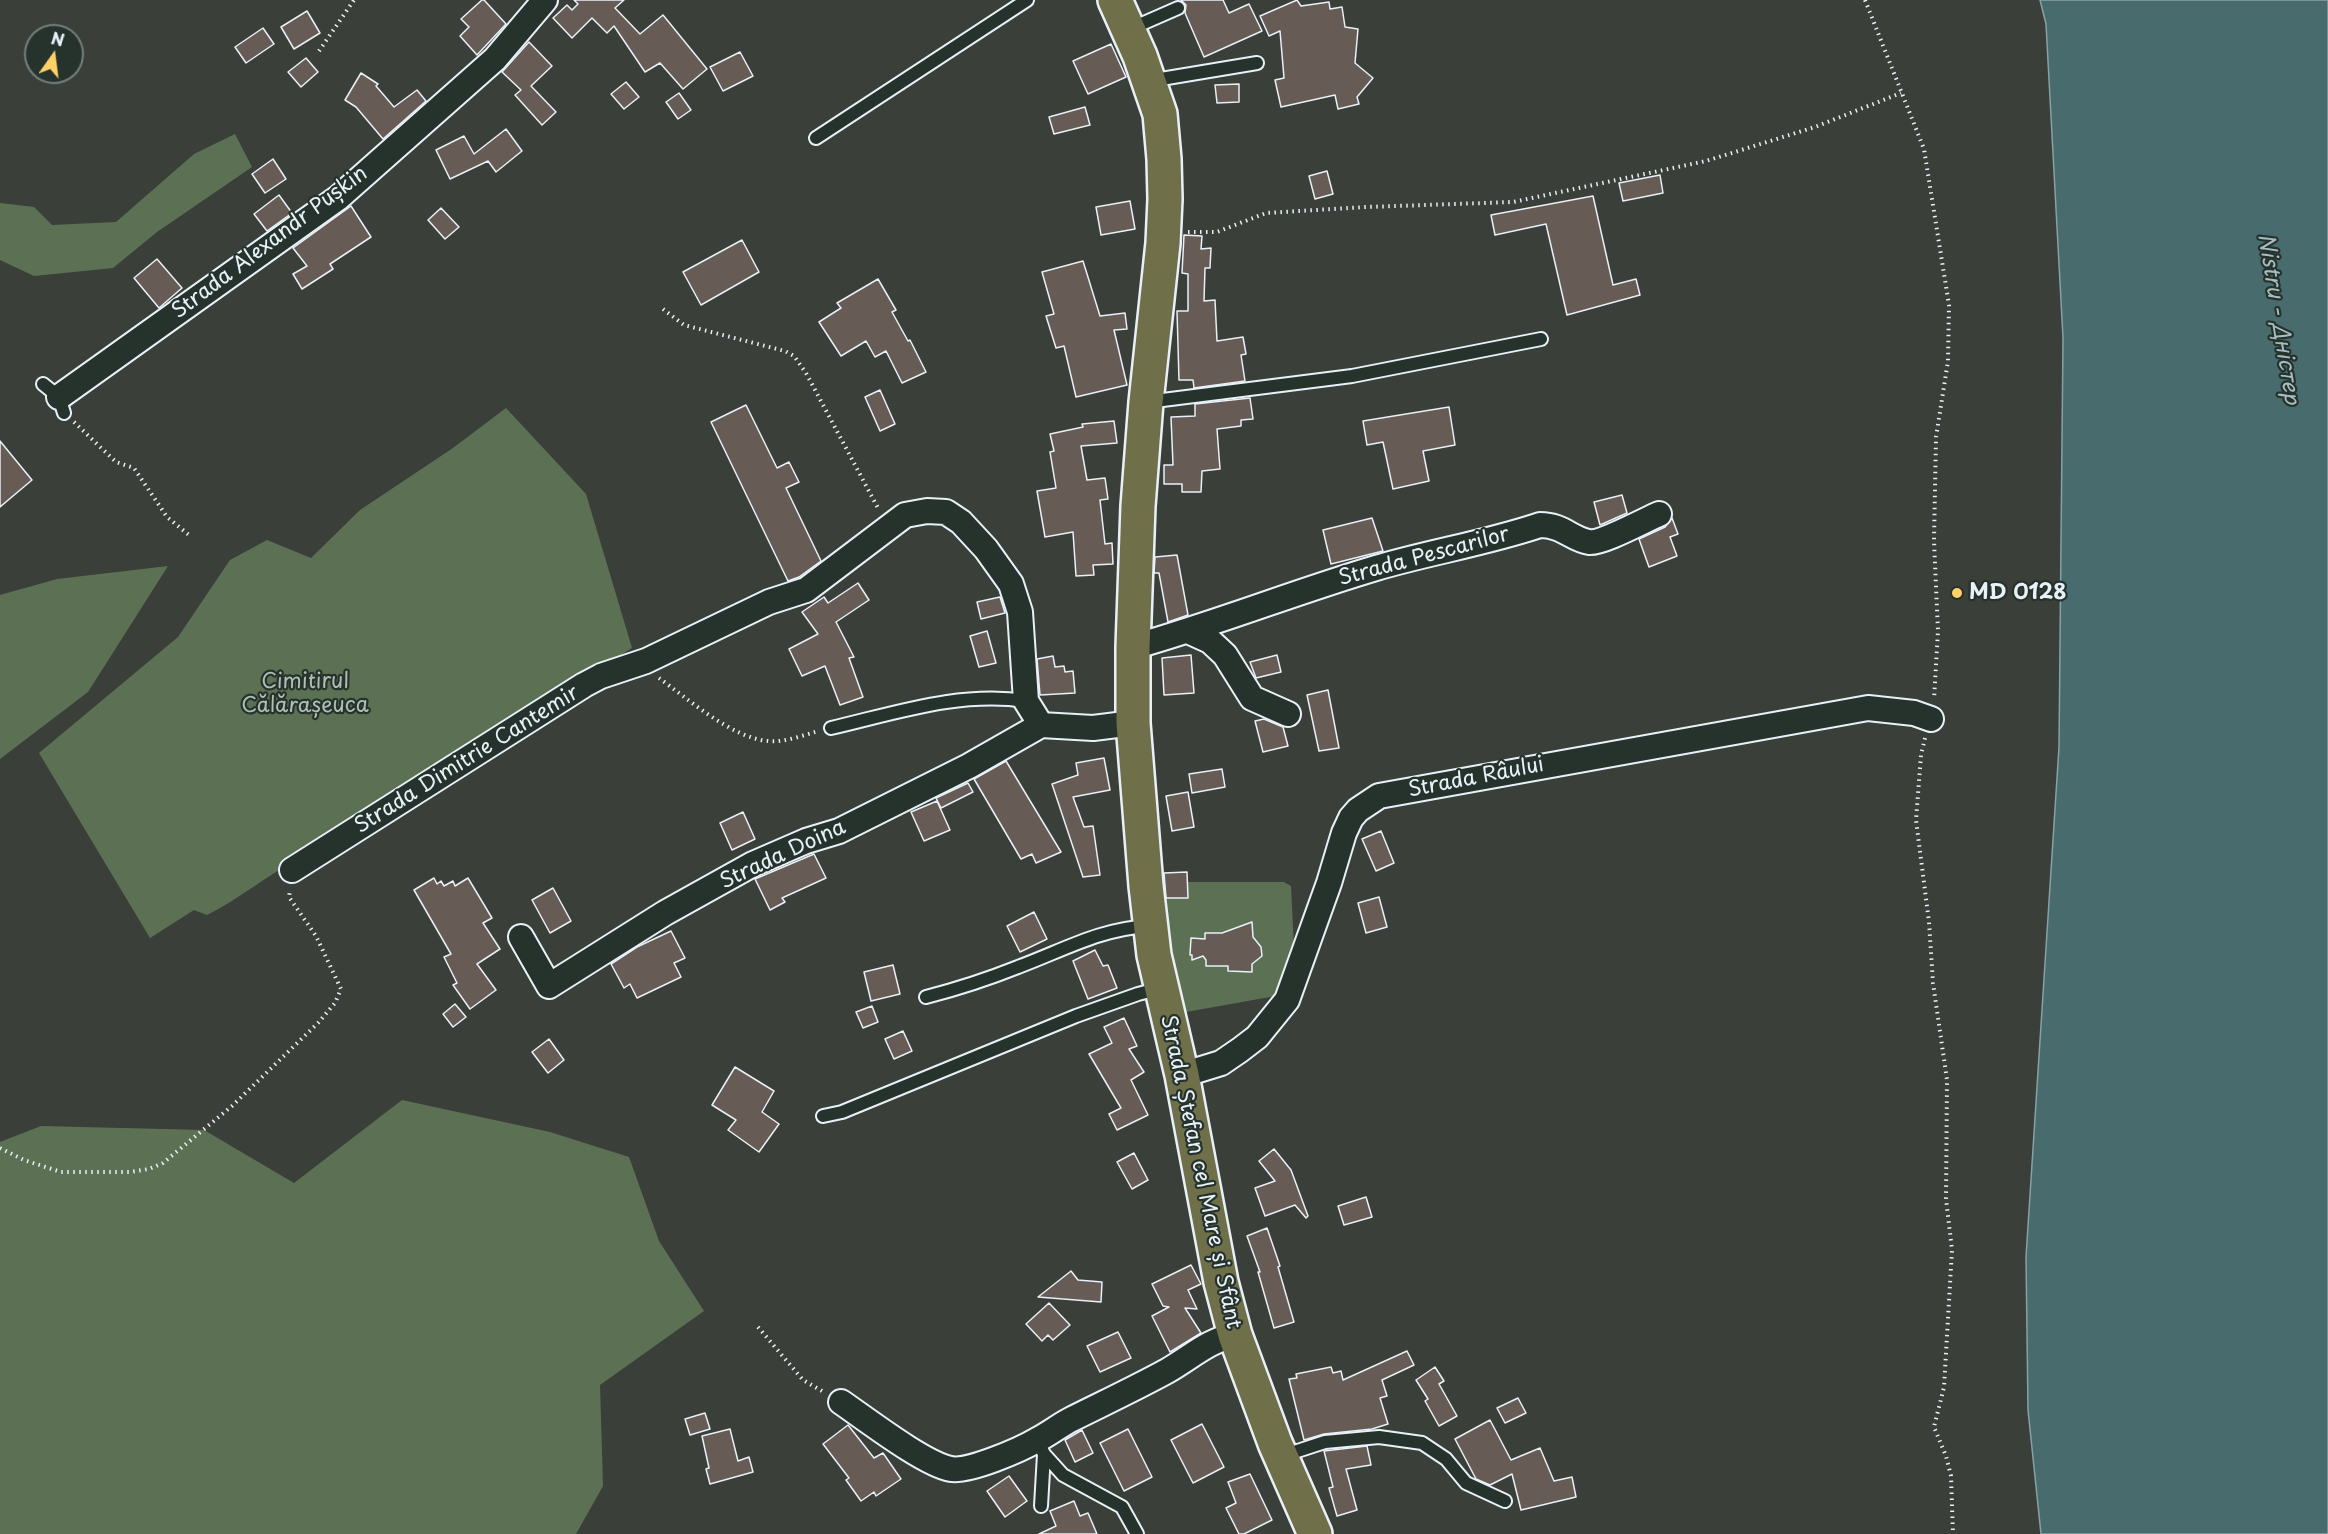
<!DOCTYPE html>
<meta charset="utf-8">
<style>
body{margin:0}
#map{position:relative;width:2328px;height:1534px;overflow:hidden;background:#3a3f39;font-family:"Playpen Sans",sans-serif}
canvas{display:block}
.north{position:absolute;left:24px;top:24px;width:60px;height:60px;box-sizing:border-box;background:#26332d;border:2px solid #747f7e;border-radius:50%;rotate:14deg;font-size:16px;font-weight:700;line-height:24px;text-align:center;color:#e8f1f8}
.north::after{content:'';display:block;margin:auto;width:21px;height:27px;background:#ffd166;clip-path:polygon(50% 0,100% 100%,50% 72%,0 100%)}
</style>
<div id="map">
<canvas width="2328" height="1534"></canvas>
<div class="north">N</div>
</div>
<script>
const ctx = document.querySelector('canvas').getContext('2d');
ctx.lineJoin = 'round';
function fillPath(path, color) {
  ctx.fillStyle = color;
  ctx.fill(path, 'evenodd');
}
function trace(path, color, width, dash) {
  ctx.strokeStyle = color;
  ctx.lineWidth = width;
  ctx.lineCap = dash ? 'butt' : 'round';
  ctx.setLineDash(dash || []);
  ctx.stroke(path);
}
function drawText(font, color, halo, rows, align = 'center') {
  ctx.font = font + ' "Playpen Sans",sans-serif';
  ctx.lineWidth = 4.5;
  ctx.setLineDash([]);
  ctx.textBaseline = 'middle';
  ctx.strokeStyle = halo;
  ctx.fillStyle = color;
  for (const [text, x, y, turn = 0] of rows) {
    ctx.save();
    ctx.translate(x, y);
    ctx.rotate((+turn || 0) * Math.PI / 180);
    ctx.textAlign = isNaN(turn) ? turn : align;
    if (halo) ctx.strokeText(text, 0, 0);
    ctx.fillText(text, 0, 0);
    ctx.restore();
  }
}
fillPath(new Path2D(`
 M235 134 252 167 157 232 113 268 34 276 0 260V203L34 207 52 225 116 222 194 154Z
 M506 408 586 494 632 648 298 859C266 876 239 899 207 915L194 910 150 938 39 753 178 637 230 560 267 540 311 558 360 510 453 448Z
 M168 566 88 692 0 759V595L57 579Z
 M1187 882H1284L1291 886 1295 968 1281 995 1186 1012 1182 1009 1163 953 1161 898H1188Z
 M402 1100 550 1132 629 1157 659 1241 704 1311 600 1385 603 1486 576 1534H0V1142L41 1126 204 1130 294 1183Z`), '#5c7154');
const water = new Path2D(`
 M2040 0H2328V1534H2041L2028 1410 2026 1257 2059 747 2063 338 2046 24Z`);
fillPath(water, '#486c6e');
trace(water, '#88a1a5', 1.5);
const building = new Path2D(`
 M482 0H484L506 24 477 55 460 36 469 27 461 19Z
 M574 0H624L615 8 640 34 663 15 707 69 683 89 660 63 645 72 614 26 607 33 592 18 572 38 553 18 567 5 572 10 578 4Z
 M1181 0H1223L1229 13 1249 4 1262 31 1204 57 1185 13 1186 5Z
 M1297 0 1301 6 1329 2 1330 9 1342 7 1345 27 1358 29 1355 63 1373 78 1357 97 1359 104 1338 109 1335 95 1281 107 1275 80 1284 78 1280 31 1269 36 1260 16Z
 M307 11 320 33 294 49 281 27Z
 M263 28 274 44 246 63 235 47Z
 M529 42 552 66 531 86 556 112 542 125 515 95 521 90 502 72Z
 M1111 44 1126 77 1088 94 1073 61Z
 M740 52 753 76 723 91 710 67Z
 M306 58 318 72 301 87 288 72Z
 M361 73 378 84 376 86 394 107 417 90 426 101 383 139 356 107 345 100Z
 M626 82 639 97 624 109 611 94Z
 M1239 84V102L1217 103 1215 85Z
 M679 93 691 110 678 119 666 102Z
 M1085 107 1090 125 1054 134 1049 117Z
 M506 129 522 151 496 172 488 161 450 179 436 150 464 136 474 154Z
 M273 159 286 179 265 193 252 174Z
 M1327 171 1333 194 1315 199 1309 176Z
 M1660 175 1663 193 1623 201 1619 183Z
 M279 195 292 213 267 231 254 214Z
 M1593 196 1613 285 1636 279 1640 295 1567 315 1546 224 1495 235 1491 215Z
 M1130 201 1135 229 1101 235 1096 207Z
 M351 206 371 237 330 264 333 269 302 289 293 274 307 266 293 248Z
 M441 208 459 227 445 239 428 220Z
 M1184 235 1202 236 1201 249 1211 248 1210 268H1205L1204 301 1215 300 1217 341 1243 337 1246 354 1241 355 1245 381 1194 388 1193 380H1179L1177 311H1188V274L1182 273Z
 M742 240 759 272 701 305 683 272Z
 M157 259 182 288 159 308 134 278Z
 M1083 261 1100 316 1125 313 1127 329 1114 330 1127 385 1076 397 1064 346 1056 348 1046 316 1054 314 1042 272Z
 M878 279 896 310 892 312 908 341 910 340 926 372 902 383 886 351 875 357 866 341 841 356 819 322 841 308 837 303Z
 M880 390 895 424 880 431 865 397Z
 M1250 398 1253 419 1241 420V426L1217 429 1220 469 1202 471 1201 492H1182V484H1164V465H1173L1171 417 1195 416V404Z
 M746 405 777 468 789 462 799 482 786 488 821 561 799 577 788 581 711 422Z
 M1449 407 1455 445 1423 451 1429 481 1393 489 1383 442 1367 445 1363 421Z
 M1114 421 1117 443 1081 446 1087 480 1105 478 1108 499 1100 500 1105 544 1112 543 1113 564 1093 565 1094 575 1076 576 1073 532 1045 537 1037 491 1056 488 1050 452 1054 451 1050 434 1083 427 1082 424Z
 M0 441 32 480 0 507Z
 M1622 495 1627 513 1600 525 1594 502Z
 M1372 518 1383 551 1331 564 1323 530Z
 M1672 518 1678 534 1670 537 1677 556 1649 567 1639 539 1665 527Z
 M1177 555 1188 615 1168 622 1159 573H1154L1155 557Z
 M858 583 869 600 836 622 854 657 849 658 863 697 840 705 825 666 802 676 789 649 818 634 802 612 824 597 828 603Z
 M1000 597 1005 613 981 619 977 602Z
 M987 631 996 663 979 667 970 636Z
 M1191 655 1194 693 1164 695 1162 658Z
 M1277 655 1281 672 1256 678 1250 662Z
 M1053 656 1055 667 1064 666 1065 672 1073 671 1075 693 1040 695 1037 659Z
 M1328 690 1339 748 1319 751 1307 695Z
 M1264 719 1283 727 1288 746 1263 752 1255 721Z
 M1104 758 1110 790 1073 797 1084 827 1093 826 1100 875 1083 877 1052 784 1078 775 1076 763Z
 M1006 761 1061 852 1036 863 1032 854 1021 859 974 779Z
 M1222 769 1225 787 1192 793 1189 774Z
 M968 783 973 792 941 808 936 798Z
 M1188 792 1194 827 1172 831 1166 796Z
 M937 801 950 830 924 841 911 812Z
 M743 812 755 839 732 850 720 823Z
 M1381 831 1394 863 1376 871 1362 839Z
 M814 854 826 878 782 898 785 902 770 910 755 879Z
 M1187 872 1188 898H1166L1164 873Z
 M434 878 437 884 441 881 444 886 453 881 455 886 468 878 492 918 483 923 500 949 477 964 496 990 470 1009 453 985 457 983 444 957 451 954 414 890Z
 M553 888 571 921 550 933 532 900Z
 M1379 897 1387 927 1366 933 1358 903Z
 M1034 912 1047 939 1020 952 1007 926Z
 M1252 922 1253 937 1261 947 1262 956 1252 964V972L1228 971V966H1206V960L1203 956 1192 960V955H1190L1191 938 1205 939V933H1222Z
 M671 931 685 958 674 963 681 977 637 998 630 984 624 988 611 964 637 947Z
 M1095 950 1103 966 1108 965 1117 988 1088 999 1073 961Z
 M893 965 900 994 871 1001 864 972Z
 M455 1004 466 1017 453 1027 443 1014Z
 M872 1006 878 1022 863 1028 856 1012Z
 M1124 1018 1137 1046 1129 1049 1144 1072 1131 1080 1148 1115 1117 1130 1109 1114 1121 1108 1089 1054 1112 1043 1104 1027Z
 M903 1031 912 1051 894 1059 885 1039Z
 M549 1039 564 1060 548 1073 532 1052Z
 M735 1067 774 1091 762 1112 779 1124 759 1152 728 1130 736 1120 712 1105Z
 M1274 1149 1291 1170 1308 1216 1306 1218 1295 1205 1265 1216 1255 1188 1275 1181 1259 1161Z
 M1134 1153 1148 1180 1132 1189 1117 1162Z
 M1366 1197 1372 1217 1344 1225 1338 1206Z
 M1267 1228 1280 1266 1278 1267 1294 1322 1274 1328 1258 1272H1260L1247 1236Z
 M1191 1265 1201 1284 1188 1290 1197 1309 1185 1308 1201 1333 1170 1352 1152 1316 1169 1307 1163 1306 1152 1284Z
 M1071 1271 1078 1280 1102 1282 1101 1302 1038 1297Z
 M1049 1303 1070 1325 1053 1340 1048 1335 1042 1341 1026 1324Z
 M1118 1332 1131 1358 1100 1372 1087 1346Z
 M1407 1351 1414 1365 1382 1380 1387 1396 1380 1398 1388 1424 1372 1429 1324 1434 1304 1440 1289 1379 1297 1378 1296 1374 1331 1367 1333 1373 1341 1371 1343 1380Z
 M1435 1367 1444 1381 1439 1384 1457 1416 1439 1426 1425 1401 1428 1399 1416 1380Z
 M1518 1398 1526 1413 1505 1423 1497 1408Z
 M705 1413 710 1429 690 1435 685 1419Z
 M1490 1420 1511 1460 1540 1448 1554 1481 1572 1477 1576 1497 1521 1510 1512 1474 1490 1485 1476 1479 1455 1439Z
 M1202 1424 1224 1467 1193 1483 1171 1440Z
 M848 1425 874 1458 883 1453 901 1479 876 1496 874 1492 861 1501 846 1480 849 1478 823 1444Z
 M730 1429 738 1461 749 1457 753 1472 710 1484 706 1469 709 1468 702 1436Z
 M1128 1429 1152 1477 1124 1491 1100 1443Z
 M1082 1430 1093 1453 1075 1462 1065 1440Z
 M1367 1446 1371 1465 1346 1469 1357 1510 1337 1516 1329 1488 1333 1487 1324 1451Z
 M1250 1474 1272 1520 1244 1534H1239L1226 1508 1236 1503 1228 1482Z
 M1009 1476 1027 1501 1005 1517 987 1491Z
 M1074 1501 1080 1516 1088 1513 1097 1534H1039L1056 1526 1050 1511Z`);
fillPath(building, '#675b55');
trace(building, '#e8f1f8', 1.5);
const service = new Path2D(`
 M1130 29 1178 8
 M1149 81 1257 63
 M816 138 1027 0
 M43 384 59 397 64 413
 M1147 402 1352 376 1541 339
 M831 728C896 713 959 691 1026 701
 M926 997C957 989 988 979 1018 967 1064 950 1099 929 1149 926
 M823 1116 842 1112 1076 1016 1138 994 1161 988
 M1037 1440 1044 1454 1063 1475 1122 1507 1137 1534
 M1282 1456 1325 1442 1379 1437 1422 1443 1446 1459 1466 1483 1505 1501
 M1041 1506 1044 1454`);
const minor = new Path2D(`
 M59 397 338 198 495 59 545 0
 M1188 631 1210 641 1225 655 1252 698 1288 714
 M1133 647C1215 624 1295 592 1376 568 1430 552 1487 543 1540 525 1563 525 1571 539 1589 542 1601 544 1645 520 1659 514
 M1041 725 1093 728 1133 723
 M292 870 584 685 601 676 646 661 769 602 806 590 905 515 927 511 946 512 961 522 986 549 1011 584 1020 612 1026 701 1041 725
 M521 937 549 986 665 913 753 864 806 841 839 831 969 766 1041 725
 M1182 1075 1221 1063 1240 1050 1257 1037 1287 1000 1329 883 1344 833 1351 818 1358 810 1379 796 1868 708 1914 713 1931 719
 M841 1402C866 1419 924 1464 951 1469 969 1472 1020 1450 1037 1440 1049 1434 1060 1425 1072 1419 1104 1403 1136 1388 1167 1371 1190 1358 1209 1340 1235 1335`);
const primary = new Path2D(`
 M1115 0 1140 56 1160 114 1164 159 1165 199 1163 243 1146 402 1138 506 1133 647V723L1146 886 1154 955 1182 1075 1221 1282 1235 1335 1275 1443 1315 1534`);
trace(service, '#e8f1f8', 16);
trace(minor, '#e8f1f8', 28);
trace(primary, '#e8f1f8', 38);
trace(new Path2D(`
 M1865 0 1924 149 1949 305 1948 361 1936 437 1934 541 1938 631 1934 699
 M319 51 354 0
 M1188 232H1217L1266 213 1366 207 1513 202 1706 161 1815 127 1901 93
 M663 309 684 325 785 351 794 356 806 373 879 510
 M74 422 116 462 134 468 167 517 189 535
 M659 678C688 699 732 738 768 741 784 743 803 735 819 731
 M1925 738 1921 755 1916 820 1929 922 1933 983 1947 1080 1946 1199 1952 1250 1944 1387 1934 1427 1946 1456 1951 1476 1953 1534
 M0 1148 24 1160 61 1172H130L149 1169 163 1163 232 1106 318 1023 335 1003 341 989 316 936 289 897 290 890
 M758 1327 803 1380 822 1391`), '#e8f1f8', 4, [1.5, 4.5]);
trace(service, '#26332d', 12);
trace(minor, '#26332d', 24);
trace(primary, '#6f704a', 33);
for (const [x, y, r, color] of [
 [1957,593,6,"#ffd166"]
]) {
  const dot = new Path2D();
  dot.arc(x, y, r, 0, 2 * Math.PI);
  ctx.fillStyle = color;
  ctx.fill(dot);
  trace(dot, '#26332d', 2);
}
drawText('21px', '#e8f1f8', '#26332d', [
 ["Strada Alexandr Pușkin",270,243,-37],
 ["Strada Pescarilor",1424,557,-15],
 ["Strada Dimitrie Cantemir",467,760,-32],
 ["Strada Râului",1476,778,-11],
 ["Strada Doina",783,855,-25],
 ["Strada Ștefan cel Mare și Sfânt",1200,1172,78]
]);
drawText('bold 21px', '#e8f1f8', '#26332d', [
 ["MD 0128",1969,593]
], 'left');
drawText('21px', '#b0beb6', '#26332d', [
 ["Cimitirul",305,682],
 ["Călărașeuca",305,706]
]);
drawText('italic 22px', '#a8bcc1', '#26332d', [
 ["Nistru - Дністер",2278,319,81]
]);
</script>
